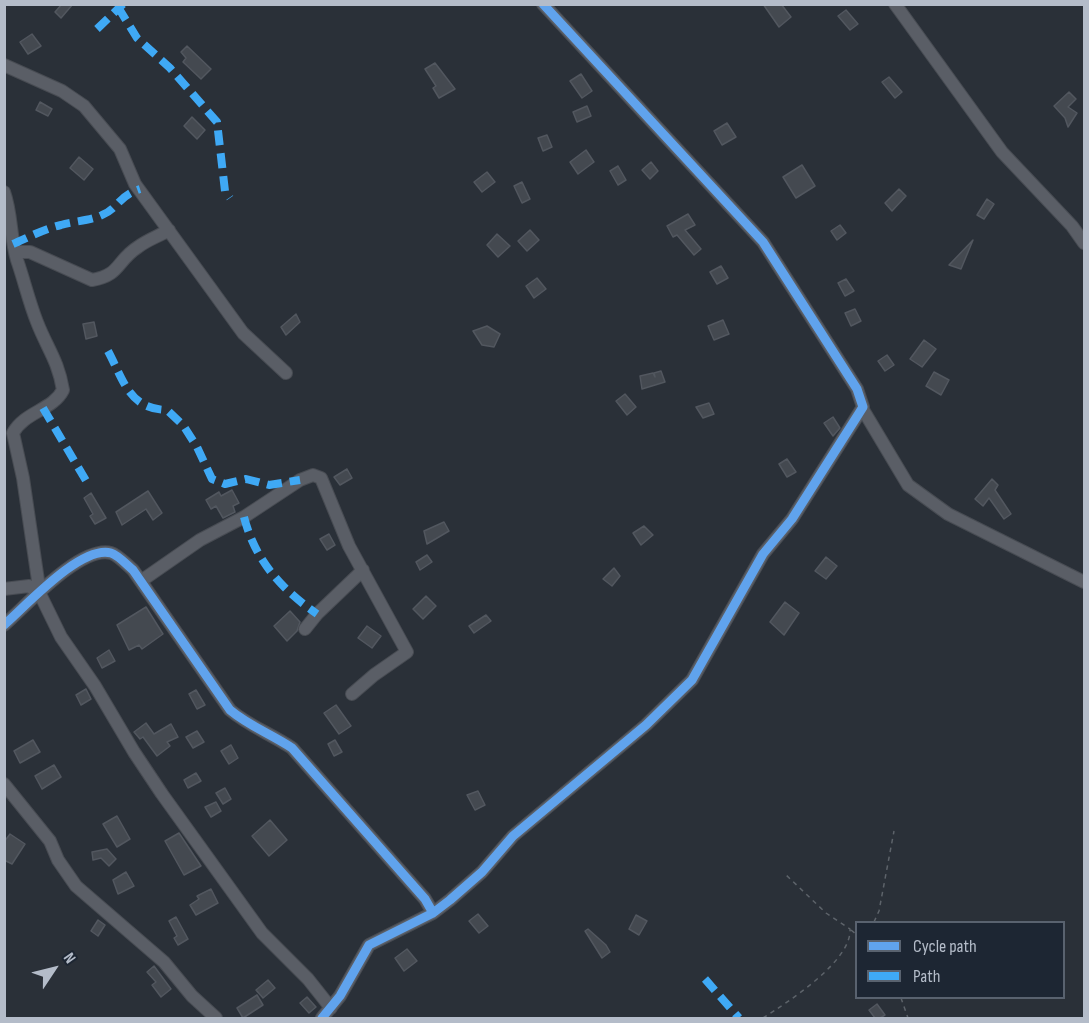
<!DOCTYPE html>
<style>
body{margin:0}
#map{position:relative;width:1089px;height:1023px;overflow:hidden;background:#2a3038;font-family:"Sofia Sans Condensed",sans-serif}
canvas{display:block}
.frame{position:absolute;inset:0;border:6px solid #b4bcc9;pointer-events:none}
.legend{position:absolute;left:855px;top:921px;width:210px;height:78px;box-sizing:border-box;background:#1d2633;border:2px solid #59626f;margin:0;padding:8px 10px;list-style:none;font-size:18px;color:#b4bcc9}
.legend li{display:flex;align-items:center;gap:12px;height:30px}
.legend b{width:30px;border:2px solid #59626f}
.north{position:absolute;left:24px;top:939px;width:60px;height:60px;-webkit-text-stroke:4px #1d2633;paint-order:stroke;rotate:55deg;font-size:16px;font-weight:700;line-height:24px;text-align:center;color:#b4bcc9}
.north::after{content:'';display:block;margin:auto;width:21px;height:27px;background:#b4bcc9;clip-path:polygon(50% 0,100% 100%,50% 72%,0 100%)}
</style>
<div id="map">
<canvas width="1089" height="1023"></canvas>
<div class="frame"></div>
<ul class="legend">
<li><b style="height:8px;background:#60a3ed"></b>Cycle path</li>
<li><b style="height:8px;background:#3fa9f5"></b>Path</li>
</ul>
<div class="north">N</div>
</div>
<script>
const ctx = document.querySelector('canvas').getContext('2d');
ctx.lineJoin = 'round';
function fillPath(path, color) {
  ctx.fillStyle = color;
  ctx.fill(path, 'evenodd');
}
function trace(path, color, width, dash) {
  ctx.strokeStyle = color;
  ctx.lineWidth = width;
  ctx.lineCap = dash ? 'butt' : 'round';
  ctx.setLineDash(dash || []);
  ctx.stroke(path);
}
const building = new Path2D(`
 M62 4H73L61 18 55 12Z
 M763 4H781L791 17 779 27Z
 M846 10 858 24 850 30 838 16Z
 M32 34 41 46 28 54 20 42Z
 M187 46 211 69 201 79 183 62 186 58 181 52Z
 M435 63 455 89 439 98 433 88 436 86 425 69Z
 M581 74 592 91 582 98 570 81Z
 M889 77 902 92 895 98 882 82Z
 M1069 92 1076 99 1068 107 1077 113 1068 127 1065 118 1054 106Z
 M40 102 52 109 48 116 36 110Z
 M587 106 591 116 577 122 573 112Z
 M192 117 205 130 197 139 184 126Z
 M727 123 736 137 722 145 714 131Z
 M547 135 552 147 543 151 538 138Z
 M586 150 594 162 578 174 570 162Z
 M79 157 93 169 84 180 70 168Z
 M651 162 658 171 650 179 642 170Z
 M802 165 815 186 796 198 783 177Z
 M618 166 626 180 618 185 610 171Z
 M487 172 495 182 482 192 474 182Z
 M522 182 530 199 522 203 514 186Z
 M899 189 906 196 892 211 885 203Z
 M987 199 994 204 984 219 977 215Z
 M688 214 695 225 685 230 701 249 694 255 677 235 673 237 667 226Z
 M840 225 846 233 837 240 831 231Z
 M530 230 539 240 527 251 518 241Z
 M497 234 510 246 498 257 487 245Z
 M973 240 961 269 949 265Z
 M721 266 728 278 717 284 710 272Z
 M537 278 546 289 534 298 526 286Z
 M846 279 854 291 845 296 838 283Z
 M855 309 861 321 851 326 845 313Z
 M296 314 300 322 286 335 281 327Z
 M723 320 729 334 714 340 708 326Z
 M94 322 97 336 86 339 83 324Z
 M487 326 500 334 494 347 482 345 473 331Z
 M924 340 936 349 922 367 910 359Z
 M887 355 894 365 885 371 878 361Z
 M661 371 665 382 642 389 640 376 653 373 655 377 654 373Z
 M934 372 949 380 941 395 926 386Z
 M625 394 636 407 627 415 616 401Z
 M709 403 714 414 703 418 696 407Z
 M833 417 840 428 833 436 824 423Z
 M787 459 796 472 787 477 779 464Z
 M347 469 352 478 340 485 334 477Z
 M992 479 998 485 995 490 1011 514 1004 519 989 498 983 506 975 499Z
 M232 490 239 503 233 506 235 512 223 518 216 506 211 509 206 500 219 492 221 496Z
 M148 491 162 513 153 520 146 509 122 525 116 512Z
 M91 493 106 518 95 524 90 516 93 514 84 498Z
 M444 522 449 531 427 544 424 531Z
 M644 526 653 535 641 545 633 533Z
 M329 534 335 545 327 550 320 539Z
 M427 555 432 562 420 570 416 562Z
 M826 557 837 566 826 579 815 571Z
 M614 568 620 576 612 586 603 579Z
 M426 596 436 606 423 619 413 609Z
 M785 602 799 613 784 635 770 622Z
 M146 607 163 634 142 649 139 645 129 650 117 625Z
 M290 611 300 622 297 631 287 641 274 626Z
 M486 615 491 621 474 633 469 626Z
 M367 626 381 636 372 648 358 638Z
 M109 650 115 661 102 668 97 658Z
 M86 689 91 699 81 705 76 695Z
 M196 690 205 705 197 709 189 694Z
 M336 705 351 726 339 734 324 713Z
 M146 723 154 734 171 724 178 737 167 742 170 746 157 756 143 737 140 739 134 732Z
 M197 731 204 742 193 748 186 737Z
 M33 740 40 752 20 763 14 751Z
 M335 740 342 752 334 756 328 744Z
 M231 745 238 758 229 764 221 751Z
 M54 765 61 777 42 789 35 776Z
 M196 773 201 781 188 788 184 780Z
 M225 788 231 799 223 804 216 793Z
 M478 791 485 805 475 810 467 795Z
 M216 802 221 811 211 817 205 807Z
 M117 816 130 839 117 847 103 824Z
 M270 820 287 840 269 856 252 836Z
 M179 833 201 866 184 875 165 841Z
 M10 834 25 844 12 864 4 860V842Z
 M107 849 116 859 109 866 101 858 93 860 92 852Z
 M126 872 134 886 118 894 113 880Z
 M211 889 218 903 196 915 190 905 199 899 197 896Z
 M478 914 488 926 479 933 469 921Z
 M636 915 647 921 639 935 629 929Z
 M176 917 188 939 178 945 174 938 177 936 169 921Z
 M98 920 105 925 98 936 91 931Z
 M588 929 606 945 610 952 602 958 585 931Z
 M407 949 417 961 404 971 395 958Z
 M154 966 171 989 161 997 152 985 156 982 147 972Z
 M268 980 275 988 263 998 256 990Z
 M257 995 263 1005 243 1018 237 1008Z
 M307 997 316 1007 309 1013 300 1003Z
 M877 1004 885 1015 880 1018H875L869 1010Z`);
fillPath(building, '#444950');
trace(building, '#52575f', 1.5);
const minor = new Path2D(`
 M895 4 1002 152 1072 226 1084 243
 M4 65 62 91 84 106 120 149 135 184 243 333 286 373
 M4 192C12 214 10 237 17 260 24 280 29 302 37 322 47 348 58 360 63 390 53 410 24 412 13 433L23 478 40 594
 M15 252H30L92 280C121 275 116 261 138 247 147 240 159 236 169 230
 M862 408 908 485 948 514 1084 582
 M141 581 200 540 244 517 300 480 313 475 321 478 349 546 407 652 374 675 352 694
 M4 589 29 586 40 594 61 637 95 686 134 752 162 794 262 933 308 979 331 1008
 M4 625C27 605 81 545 111 553 118 555 127 565 133 570L230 710C249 726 271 734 292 748L425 899 433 913
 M305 629 317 614 363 570
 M4 784 50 841 58 860 76 886 164 962 192 996 216 1018
 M322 1018 340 996 369 945 433 913 450 900 482 872 513 836 646 725 692 680 763 554 792 519 863 407 857 389 763 242 543 4`);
trace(minor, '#484c53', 14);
trace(new Path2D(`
 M874 922 879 911 894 831
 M851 930 856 934
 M901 998 908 1018
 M763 1018C788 1002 852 961 850 929L826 913 784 873`), '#5d636a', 1.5, [4.5, 4.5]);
trace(minor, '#5a5e66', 12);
trace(new Path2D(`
 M118 7 137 38 170 68 217 122 225 191 230 198
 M97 29 123 4
 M13 244C29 237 44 229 61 225 74 221 90 221 102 215 118 209 118 196 140 189
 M108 351C124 381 129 409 167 410L183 425 197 447 212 479 225 484 246 479 269 485 300 480
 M43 408 88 484
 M244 517C255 560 281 589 317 614
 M705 979 739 1018`), '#3fa9f5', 8, [15, 8]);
trace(new Path2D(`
 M4 625C27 605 81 545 111 553 118 555 127 565 133 570L230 710C249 726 271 734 292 748L425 899 433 913
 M322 1018 340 996 369 945 433 913 450 900 482 872 513 836 646 725 692 680 763 554 792 519 863 407 857 389 763 242 543 4`), '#60a3ed', 9);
</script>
